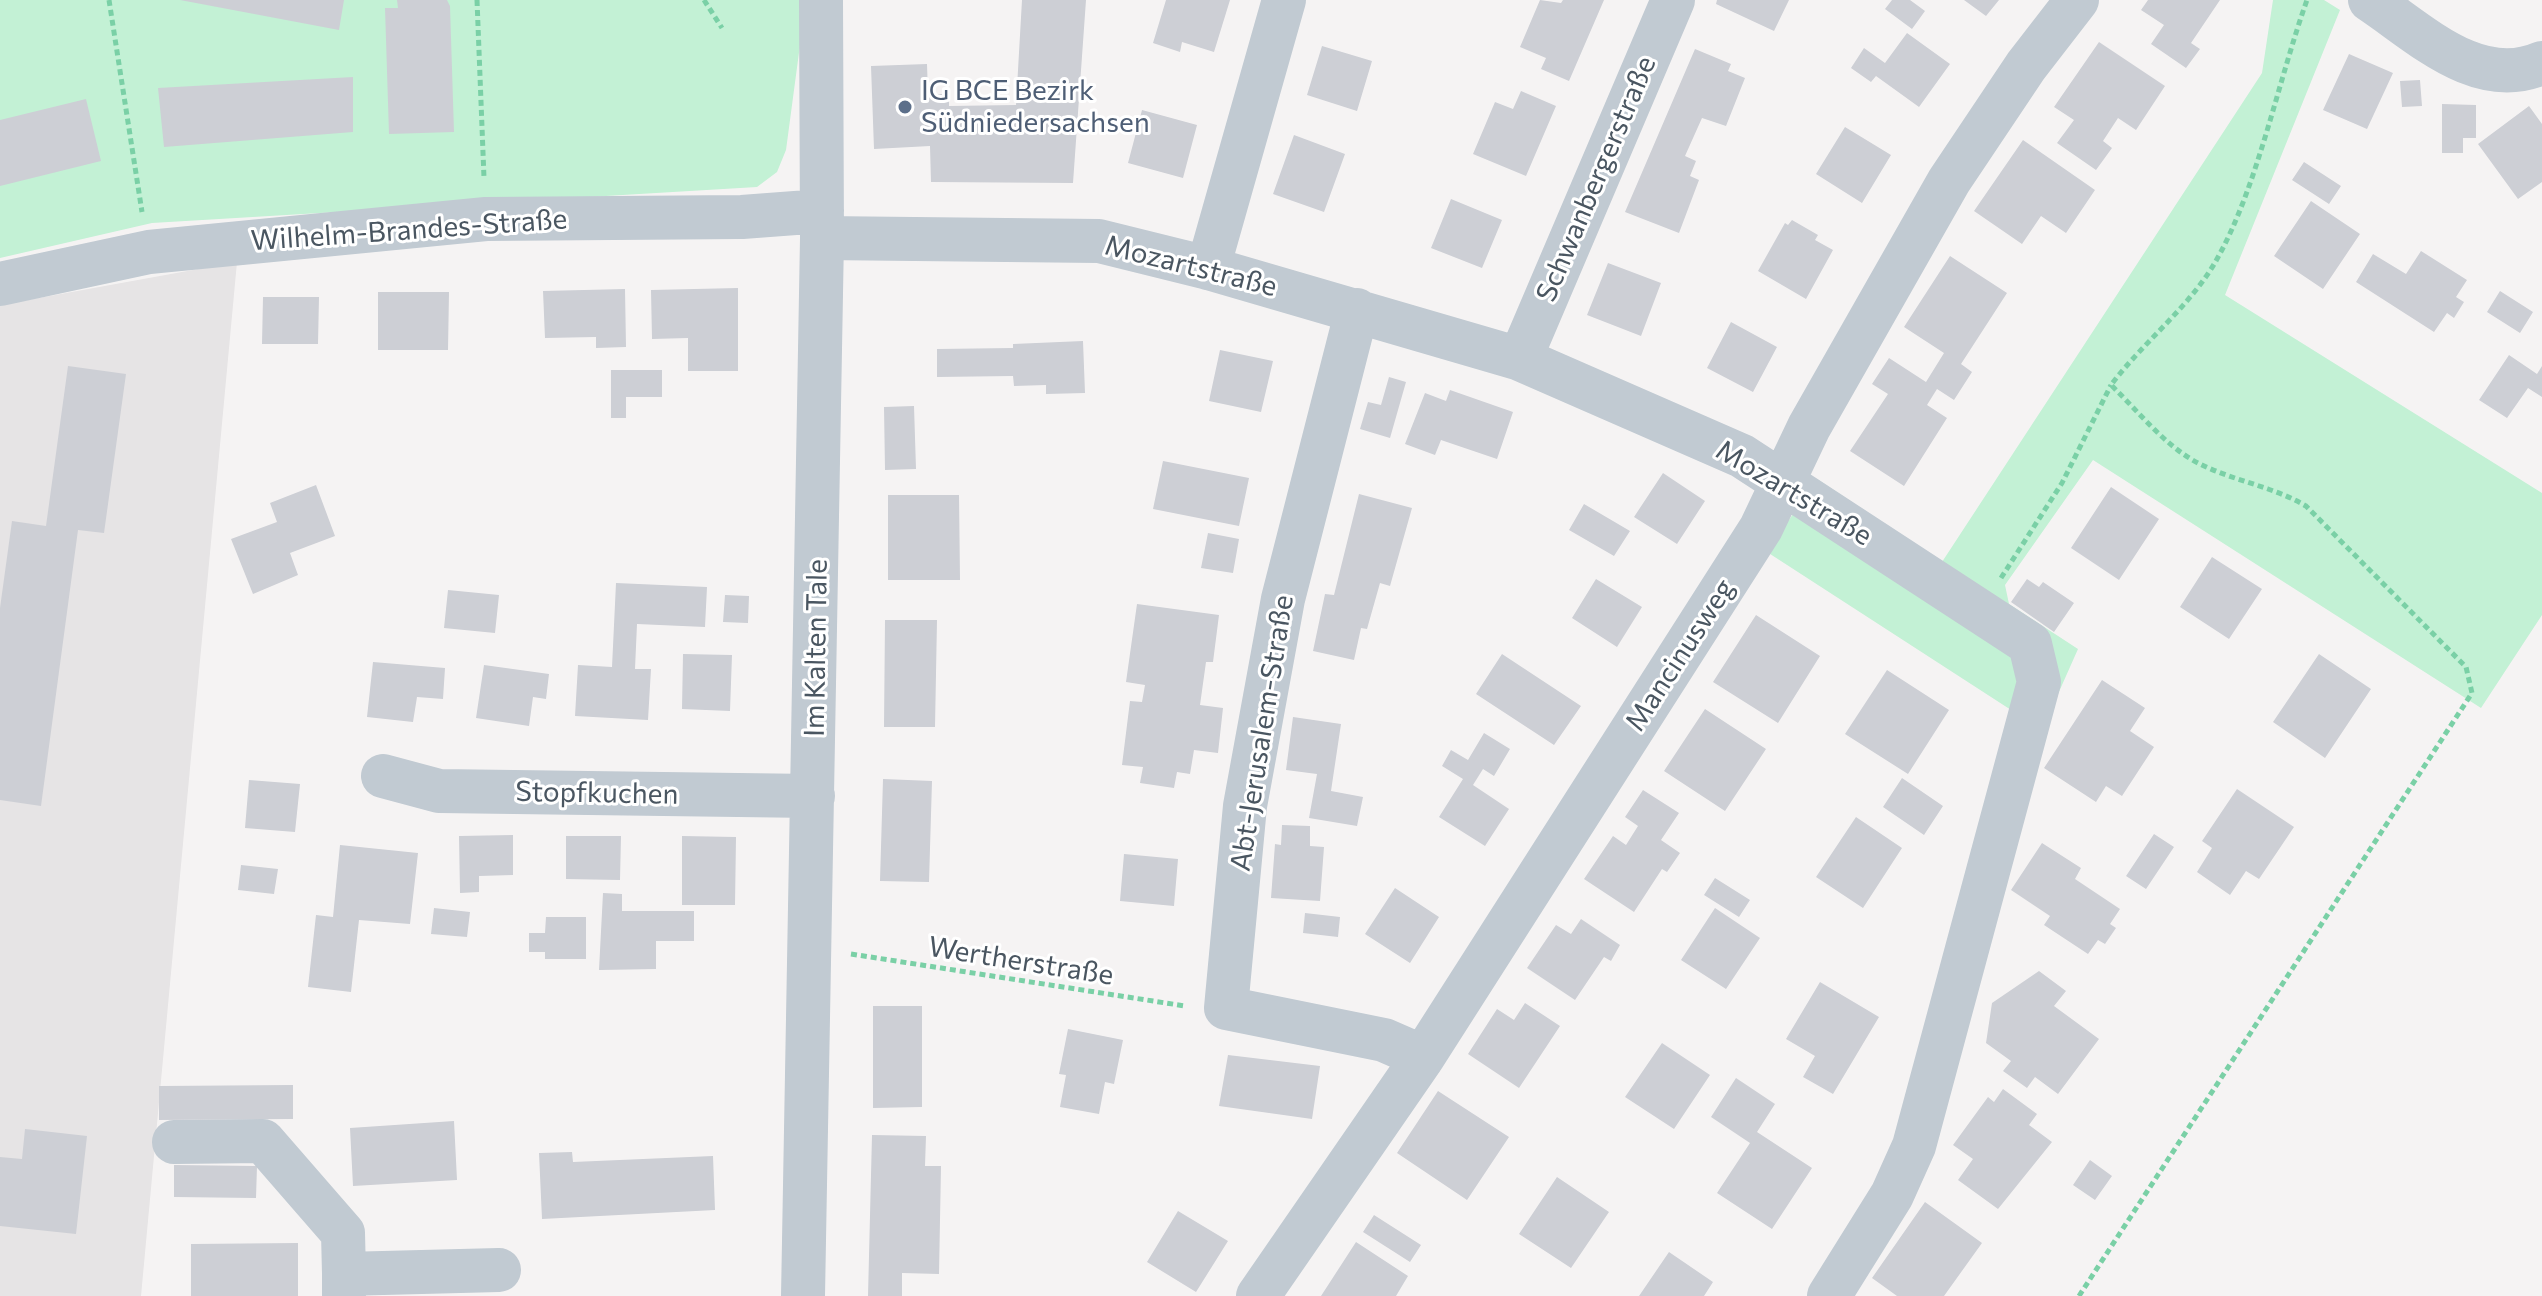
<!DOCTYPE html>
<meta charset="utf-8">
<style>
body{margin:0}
canvas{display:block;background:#f5f3f3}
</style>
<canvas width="2542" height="1296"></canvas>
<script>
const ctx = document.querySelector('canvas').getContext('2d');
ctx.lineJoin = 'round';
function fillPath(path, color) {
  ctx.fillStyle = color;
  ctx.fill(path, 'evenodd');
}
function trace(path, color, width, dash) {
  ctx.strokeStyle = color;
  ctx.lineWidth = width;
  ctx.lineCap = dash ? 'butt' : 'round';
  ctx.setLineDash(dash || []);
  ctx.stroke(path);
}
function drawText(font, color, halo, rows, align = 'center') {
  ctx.font = font + ' Commissioner,sans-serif';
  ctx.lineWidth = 6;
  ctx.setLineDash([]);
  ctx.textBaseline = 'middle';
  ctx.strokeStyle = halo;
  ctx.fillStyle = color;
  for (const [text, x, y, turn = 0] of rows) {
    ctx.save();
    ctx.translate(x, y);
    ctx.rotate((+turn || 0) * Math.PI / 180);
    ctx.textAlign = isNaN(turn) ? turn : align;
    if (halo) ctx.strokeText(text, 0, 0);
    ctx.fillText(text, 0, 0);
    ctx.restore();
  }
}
fillPath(new Path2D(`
 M237 262 141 1296H0V305Z`), '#e6e4e5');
fillPath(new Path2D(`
 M0 0H806L786 150 777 172 757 187 152 223 0 258Z
 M2273 0H2324L2340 10 2225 295 2542 493V615L2481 708 2093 460 2005 585 2009 604 2078 649 2042 730 1767 552 1817 479 1942 562 2262 73Z`), '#c3f1d5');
fillPath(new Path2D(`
 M180 0H344L339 30Z
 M397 0H447L450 6 454 132 389 134 385 8H398Z
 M1022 0H1086L1073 183 931 182 930 146 874 149 871 66 927 64 928 94H949V106L1016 105Z
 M1166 0H1230L1214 52 1182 42 1180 52 1153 43Z
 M1540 0 1561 3 1563 0H1604L1569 81 1541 69 1546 58 1520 47Z
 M1717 0H1789L1774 31 1716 4Z
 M1892 0H1910L1925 11 1912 29 1885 9Z
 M1964 0H1999L1986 16Z
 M2148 0H2220L2191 43 2200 49 2186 68 2151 44 2164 25 2141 10Z
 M1907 33 1950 64 1919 107 1876 76 1871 82 1851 68 1864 48 1885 63Z
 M2099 42 2165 86 2136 130 2118 118 2103 141 2112 148 2096 170 2057 143 2074 120 2054 107Z
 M1322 46 1372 61 1357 111 1307 95Z
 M1695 49 1731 64 1728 71 1745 78 1726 126 1702 118 1685 156 1696 161 1690 176 1699 180 1679 233 1625 212Z
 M2349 54 2393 73 2367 129 2323 110Z
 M353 77V132L164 147 158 88Z
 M2420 80 2422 106 2402 107 2400 81Z
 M1521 91 1556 106 1526 176 1473 154 1495 102 1513 109Z
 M86 99 101 161 0 186V120Z
 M2442 104 2476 105V138H2463V153H2442Z
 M2529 106 2542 124V182L2518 199 2478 144Z
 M1142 110 1197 125 1183 178 1128 163Z
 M1845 127 1891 155 1862 203 1816 174Z
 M1294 135 1345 154 1324 212 1273 194Z
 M2023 140 2095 190 2066 233 2041 216 2022 244 1974 211Z
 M2304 162 2341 186 2329 204 2292 180Z
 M1451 199 1502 220 1482 268 1431 248Z
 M2311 201 2360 234 2323 289 2274 256Z
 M1792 220 1818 235 1815 240 1833 250 1806 299 1758 271 1785 223 1788 225Z
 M2421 251 2467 280 2456 297 2464 302 2454 318 2447 313 2434 332 2356 282 2373 254 2406 274Z
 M1950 256 2007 293 1961 364 1972 372 1954 400 1937 389 1927 405 1947 418 1904 486 1850 451 1888 394 1872 384 1889 358 1926 382 1944 353 1904 327Z
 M1608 263 1661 283 1641 336 1587 315Z
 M738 288V371H688V338L652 339 651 290Z
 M625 289 626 347 596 348V337L545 338 543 291Z
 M2500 291 2533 312 2520 333 2487 312Z
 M378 292H449L448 350H378Z
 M263 297H319L318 344H262Z
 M1731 322 1777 347 1753 392 1707 368Z
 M1083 341 1085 393 1046 394V385L1014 386 1013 376 937 377V349L1013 348V344Z
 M1220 350 1273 361 1261 412 1209 401Z
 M2509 355 2537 374 2542 366V397L2528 388 2507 418 2479 400Z
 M68 366 126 374 104 533 78 530 41 806 0 800V608L12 521 46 526Z
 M611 370H662V397H626V418H611Z
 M1389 377 1406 382 1390 438 1360 429 1368 402 1381 405Z
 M1450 390 1513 412 1497 459 1441 440 1435 455 1405 444 1425 393 1446 401Z
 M914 406 916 469 885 470 884 407Z
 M1163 461 1249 478 1239 526 1153 509Z
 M1663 473 1705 501 1677 544 1634 517Z
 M316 485 335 536 290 553 298 575 253 594 231 539 277 522 270 503Z
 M2111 487 2159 519 2119 580 2071 548Z
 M1359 494 1412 508 1390 586 1380 583 1367 629 1361 628 1354 660 1313 651 1325 594 1334 595Z
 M888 495H959L960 580H888Z
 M1584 504 1630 531 1614 556 1569 530Z
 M1208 533 1239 539 1233 573 1201 568Z
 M2212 557 2262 589 2229 639 2180 607Z
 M1596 579 1642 607 1617 647 1572 618Z
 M2027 579 2039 587 2043 582 2074 603 2054 632 2011 602Z
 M616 583 707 587 705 627 637 624 635 669H651L648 720 575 716 578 665 612 667Z
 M448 590 499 595 495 633 444 628Z
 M725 595 749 596 748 623 723 622Z
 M1137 604 1219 615 1213 662H1206L1200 705 1223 708 1218 753 1194 750 1190 774 1177 772 1174 788 1140 783 1143 767 1122 765 1130 701 1142 702 1145 685 1126 682Z
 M1756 615 1820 656 1778 723 1713 682Z
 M885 620H937L935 727H884Z
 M683 654 732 655 730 711 682 709Z
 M1502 654 1581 706 1554 745 1476 694Z
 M2319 654 2371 689 2325 758 2273 722Z
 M373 662 445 668 443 699 417 697 413 722 367 717Z
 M484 665 549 674 546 699 533 697 529 726 476 718Z
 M1887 670 1949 710 1908 774 1845 734Z
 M2102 680 2145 708 2130 731 2154 747 2122 796 2106 786 2096 802 2044 768Z
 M1705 709 1766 749 1725 811 1664 771Z
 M1293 717 1341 724 1331 791 1363 797 1357 826 1309 818 1317 774 1286 770Z
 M1484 733 1510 749 1494 776 1483 769 1473 785 1509 809 1485 846 1439 817 1463 779 1442 766 1451 750 1468 760Z
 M1902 778 1943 806 1924 835 1883 807Z
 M883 779 932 781 929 882 880 881Z
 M249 780 300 784 295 832 245 828Z
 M2237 789 2294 827 2259 879 2246 871 2230 895 2197 872 2212 848 2202 841Z
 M1643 790 1679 813 1661 840 1680 853 1667 872 1662 869 1634 912 1584 879 1613 836 1626 845 1638 826 1625 817Z
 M1856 817 1902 848 1863 908 1816 877Z
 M1282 825 1310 826V846L1324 847 1320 901 1271 898 1275 844 1281 845Z
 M2154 834 2174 847 2146 889 2126 876Z
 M513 835V875L479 876V892L460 893 459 836Z
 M566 836H621L620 880 566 879Z
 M682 836 736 837 735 905H682Z
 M2042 843 2081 868 2075 879 2120 909 2110 924 2116 928 2105 944 2098 940 2088 954 2044 925 2050 916 2011 890Z
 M340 845 418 853 410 924 359 920 351 992 308 987 316 915 333 917Z
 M1124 854 1178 859 1174 906 1120 901Z
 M241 865 278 869 274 894 238 890Z
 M1715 878 1750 900 1739 917 1704 895Z
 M1395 888 1439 917 1410 963 1365 934Z
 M603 893 622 894V911H694V941H656V969L599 970Z
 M434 908 470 912 467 937 431 934Z
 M1715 908 1760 938 1726 989 1681 960Z
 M1305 913 1340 917 1338 937 1303 933Z
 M546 917H586V959H545V952H529V933H545Z
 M1581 919 1620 945 1611 961 1604 957 1575 1000 1527 968 1556 925 1571 934Z
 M2039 971 2066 991 2054 1006 2099 1039 2058 1094 2035 1077 2027 1088 2003 1071 2011 1061 1986 1043 1992 1003Z
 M1820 982 1879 1017 1833 1094 1803 1077 1815 1056 1786 1039Z
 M1525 1003 1560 1026 1519 1088 1468 1054 1497 1009 1514 1020Z
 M873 1006H922V1107L873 1108Z
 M1068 1029 1123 1040 1114 1084 1105 1082 1099 1114 1060 1107 1066 1075 1059 1074Z
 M1662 1043 1710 1075 1674 1129 1625 1097Z
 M1228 1055 1320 1066 1312 1119 1219 1106Z
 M1736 1078 1775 1104 1757 1132 1812 1168 1772 1229 1717 1193 1750 1143 1711 1117Z
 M293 1085V1119L159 1120V1086Z
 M2003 1089 2037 1114 2029 1125 2052 1142 1998 1209 1958 1180 1973 1159 1953 1145 1988 1097 1994 1102Z
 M1438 1091 1509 1137 1467 1200 1397 1153Z
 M454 1121 457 1180 353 1186 350 1128Z
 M25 1129 87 1136 76 1234 0 1226V1157L22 1159Z
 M872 1135 926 1136 925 1166H941L939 1274 902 1273V1296H868Z
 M572 1152 573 1162 713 1156 715 1210 542 1219 539 1153Z
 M2090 1160 2112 1176 2095 1200 2073 1185Z
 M174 1165 257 1166 256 1198 174 1197Z
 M1557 1177 1609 1212 1571 1268 1519 1234Z
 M1925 1202 1982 1243 1944 1296H1897L1872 1278Z
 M1178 1211 1228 1241 1196 1292 1147 1262Z
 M1374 1215 1421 1245 1410 1262 1363 1232Z
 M1356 1242 1408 1276 1396 1296H1321Z
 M298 1243V1296H191V1244Z
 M1669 1252 1713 1282 1704 1296H1639Z`), '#cdcfd5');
trace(new Path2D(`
 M109 0 142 212
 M477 0 484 178
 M704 0 722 28
 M2001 578 2062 483 2111 385
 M851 954 1185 1006
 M2079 1296 2472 693 2466 667 2306 506C2272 486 2233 481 2198 463 2165 446 2138 411 2111 385 2144 341 2191 306 2217 259 2258 186 2278 81 2307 0`), '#7ad0a6', 5, [6, 4]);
trace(new Path2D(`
 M2370 0C2421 34 2478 91 2542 63
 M822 238 1099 241 1208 268 1520 359 1742 456 2030 644 2039 682 1914 1146 1892 1195 1829 1296
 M1208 268 1284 0
 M0 284 149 252 486 219 742 217 822 211
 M1357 310 1283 599 1245 806 1226 1008 1384 1040 1423 1057
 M1520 359 1673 0
 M383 776 439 791 813 796
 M174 1142 263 1141 343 1233 344 1274
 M344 1296V1274L499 1270
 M803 1296 822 238 821 0
 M1258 1296 1423 1057 1761 528 1809 427 1949 181 2026 66 2077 0`), '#c1cad2', 44);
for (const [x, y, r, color] of [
 [905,107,8,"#5c6f8a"]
]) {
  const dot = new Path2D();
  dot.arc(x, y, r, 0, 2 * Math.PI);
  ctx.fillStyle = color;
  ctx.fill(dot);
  trace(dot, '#fff', 3);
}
drawText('28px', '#4e5e75', '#fff', [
 ["IG BCE Bezirk",921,91],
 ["Südniedersachsen",921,123]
], 'left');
drawText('28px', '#4a5661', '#fff', [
 ["Schwanbergerstraße",1596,179,-67],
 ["Wilhelm-Brandes-Straße",409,230,-4],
 ["Mozartstraße",1191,266,14],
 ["Mozartstraße",1794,493,31],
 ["Im Kalten Tale",816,648,-89],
 ["Mancinusweg",1680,655,-57],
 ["Abt-Jerusalem-Straße",1262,733,-81],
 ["Stopfkuchen",597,793,1],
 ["Wertherstraße",1021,961,9]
]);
</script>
